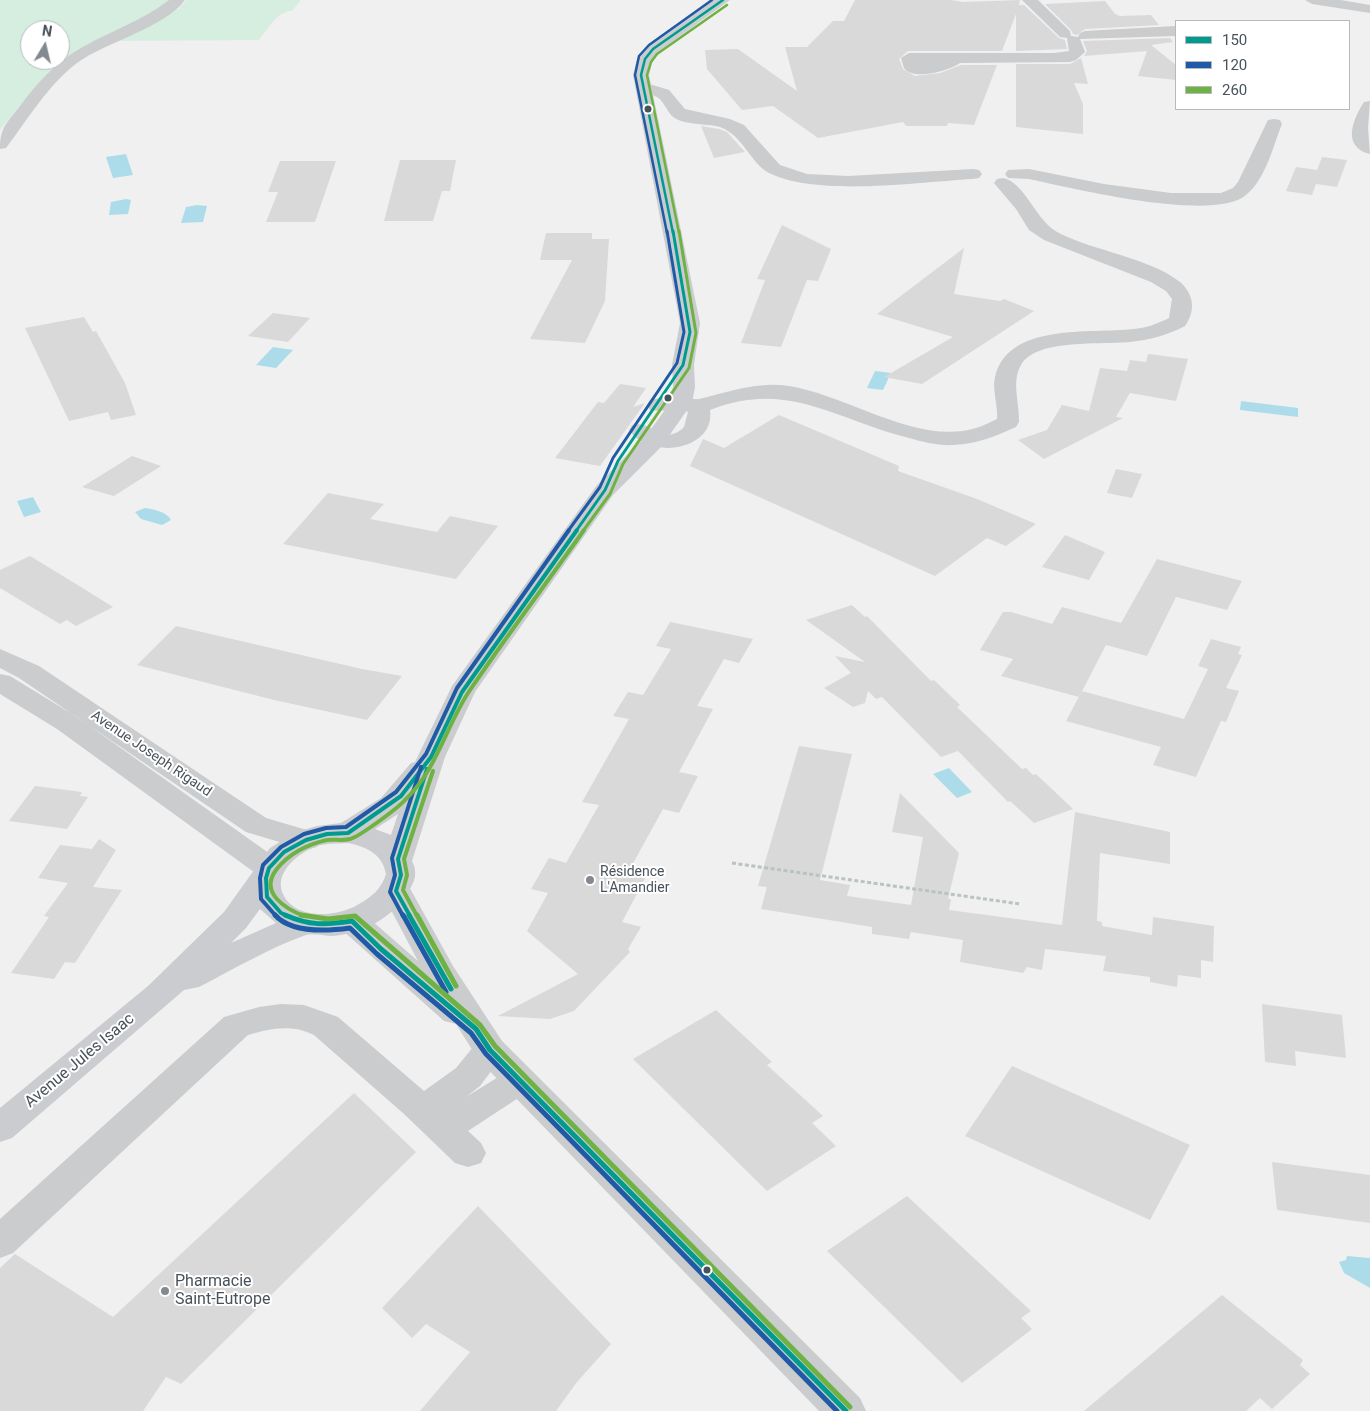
<!DOCTYPE html>
<meta charset="utf-8">
<style>
body{margin:0}
#map{position:relative;width:1370px;height:1411px;overflow:hidden;background:#f0f0f0;font-family:Roboto,sans-serif}
canvas{display:block}
.legend{position:absolute;left:1175px;top:20px;width:175px;height:90px;box-sizing:border-box;background:#fff;border:1px solid #b6babd;margin:0;padding:6px 9px;list-style:none;font-size:15px;color:#48525b}
.legend li{display:flex;align-items:center;gap:10px;height:25px}
.legend b{width:25px;border:1px solid #b6babd}
.north{position:absolute;left:20px;top:20px;width:50px;height:50px;box-sizing:border-box;background:#fff;border:1px solid #b6babd;border-radius:50%;rotate:9deg;font-size:14px;font-weight:700;line-height:20px;text-align:center;color:#48525b}
.north::after{content:'';display:block;margin:auto;width:18px;height:22px;background:#83898f;clip-path:polygon(50% 0,100% 100%,50% 72%,0 100%)}
</style>
<div id="map">
<canvas width="1370" height="1411"></canvas>
<ul class="legend">
<li><b style="height:6px;background:#009b8f"></b>150</li>
<li><b style="height:6px;background:#1f5aa6"></b>120</li>
<li><b style="height:6px;background:#6fb244"></b>260</li>
</ul>
<div class="north">N</div>
</div>
<script>
const ctx = document.querySelector('canvas').getContext('2d');
ctx.lineJoin = 'round';
function fillPath(path, color) {
  ctx.fillStyle = color;
  ctx.fill(path, 'evenodd');
}
function trace(path, color, width, dash) {
  ctx.strokeStyle = color;
  ctx.lineWidth = width;
  ctx.lineCap = dash ? 'butt' : 'round';
  ctx.setLineDash(dash || []);
  ctx.stroke(path);
}
function drawText(font, color, halo, rows, align = 'center') {
  ctx.font = font + ' Roboto,sans-serif';
  ctx.lineWidth = 4;
  ctx.setLineDash([]);
  ctx.textBaseline = 'middle';
  ctx.strokeStyle = halo;
  ctx.fillStyle = color;
  for (const [text, x, y, turn = 0] of rows) {
    ctx.save();
    ctx.translate(x, y);
    ctx.rotate((+turn || 0) * Math.PI / 180);
    ctx.textAlign = isNaN(turn) ? turn : align;
    if (halo) ctx.strokeText(text, 0, 0);
    ctx.fillText(text, 0, 0);
    ctx.restore();
  }
}
fillPath(new Path2D(`
 M0 0H169L164 6 127 26 24 101 0 130ZM30 30H60V60H30Z
 M187 0H301L292 11C276 12 269 28 259 40L116 41 178 9Z`), '#d6eee0');
fillPath(new Path2D(`
 M126 154 133 175 113 178 106 157Z
 M126 199 131 200 128 214 109 215 111 202Z
 M197 205 207 206 203 222 181 223 186 207Z
 M273 347 293 350 276 368 256 365Z
 M875 371 891 373 883 390 867 388Z
 M1241 401 1298 408V417L1240 410Z
 M33 497 41 512 24 517 17 501Z
 M145 508C154 509 167 512 171 520L162 525 141 519 135 512Z
 M949 768 972 792 957 798 933 774Z
 M1347 1256 1370 1258V1288L1344 1273 1339 1262 1346 1260Z`), '#acdcea');
fillPath(new Path2D(`
 M855 0H951L963 2 1020 0 1019 5H1024L1059 38 1065 40 1067 49 1016 51V14L1002 51H908L899 59 903 69 915 76 940 73 961 65H997L974 125 948 123 947 126H906L903 122 818 138 773 106 742 110 707 69 705 50 738 49 797 91 785 47H807L833 21H844Z
 M1105 1 1115 14 1120 16 1151 15 1159 25 1085 29 1077 35 1073 34 1071 30 1045 4Z
 M1170 38 1173 42 1151 45 1176 65V80L1138 76 1147 51 1084 56 1087 51 1083 41Z
 M1081 58 1088 84 1074 83 1083 104V134L1016 127V64H1070Z
 M701 126 719 129 727 132 745 152 714 158Z
 M1322 157 1347 160 1337 187 1316 184 1312 195 1286 191 1296 167 1317 170Z
 M400 160H456L450 191H442L433 221H384Z
 M280 161H336L315 222H266L278 192H268Z
 M782 225 831 249 818 281 807 280 781 347 741 343 765 280 757 279Z
 M546 233H592V239H609L605 301 585 343 530 339 572 260H540Z
 M964 248 954 294 1000 301 1004 299 1034 311 922 384 884 377 953 337 877 314Z
 M273 313 310 318 288 342 248 336Z
 M84 317 93 332 96 331 125 383 136 415 111 420 108 412 69 421 25 328Z
 M1148 354 1188 359 1176 401 1130 393 1116 417 1123 418 1044 459 1018 440 1047 430 1062 405 1089 411 1100 368 1127 371 1130 360 1146 362Z
 M620 384 646 388 633 407 645 403 600 466 555 458 598 402 604 403Z
 M779 415 899 466 898 471 977 499 1036 524 1006 546 987 538 935 576 690 466 703 439 724 448Z
 M132 456 161 466 114 496 82 487Z
 M1116 469 1142 474 1132 498 1107 493Z
 M328 493 384 504 370 519 437 532 450 516 498 526 456 579 283 544Z
 M1065 535 1105 552 1089 580 1042 567Z
 M30 556 81 587 113 607 76 626 67 620 60 624 0 588V570Z
 M1157 559 1242 581 1227 610 1176 597 1147 656 1106 645 1079 697 1001 676 1013 659 980 650 1003 612H1011L1052 624 1062 607 1121 623Z
 M852 605 865 617 867 616 931 681 934 680 960 705 957 707 1022 769 1026 768 1033 775 1036 774 1073 809 1034 823 1010 801 1008 802 958 751 941 757 882 697 876 699 868 691 865 703 853 707 824 688 851 673 835 656 865 662 806 620Z
 M670 622 753 639 739 663 724 659 697 706 713 709 679 772 698 776 679 813 663 809 631 867 649 871 622 922 641 927 628 949 630 952 574 1011 550 1019 498 1016 578 974 527 931 548 893 531 889 549 858 566 863 599 805 582 802 629 719 613 716 628 692 643 695 671 649 656 646Z
 M176 626 362 669 402 676 367 720 274 700 137 665Z
 M1211 639 1241 647 1238 654 1242 655 1226 688 1239 691 1226 722 1221 721 1196 777 1153 765 1161 747 1066 721 1082 691 1184 719 1208 669 1198 666Z
 M799 746 852 754 820 880 850 885 847 896 911 905 923 837 892 832 900 793 959 853 948 899H951L949 910 1062 925 1075 812 1170 832V864L1100 853 1097 921 1102 922V926L1152 935 1153 917 1214 926 1213 962 1201 960V978L1178 975 1177 987 1150 982V977L1103 971 1106 956 1045 949 1042 970 1027 967 1023 973 960 962 963 940 911 932 909 939 872 934V927L761 909 767 887 758 886Z
 M35 786 82 792 80 796 88 797 67 829 9 821Z
 M99 839 116 850 93 887 122 890 75 963 65 962 54 979 11 973 49 917 44 916 68 883 38 878 60 845 92 849Z
 M1262 1004 1342 1015 1346 1058 1295 1051 1296 1066 1265 1062Z
 M716 1010 772 1062 767 1065 823 1116 812 1123 836 1146 767 1191 633 1059Z
 M1012 1066 1190 1145 1150 1220 965 1136Z
 M354 1093 416 1152 181 1384 166 1377 143 1411H0V1268L15 1254 113 1317Z
 M1272 1162 1370 1175V1223L1277 1210Z
 M907 1196 1031 1311 1021 1318 1032 1329 962 1383 827 1251Z
 M478 1206 611 1344 577 1382 556 1411H420L470 1352 426 1324 412 1338 382 1308Z
 M1222 1295 1303 1360 1300 1365 1310 1374 1272 1409 1260 1398 1246 1411H1084Z`), '#d9d9da');
trace(new Path2D(`
 M732 863 1020 904`), '#b9c3c0', 3, [4, 2.5]);
fillPath(new Path2D(`
 M169 0H185C166 27 106 42 77 63 48 85 28 119 6 148L0 149C0 127 7 123 20 106 37 83 56 62 81 48 110 31 142 21 169 0Z
 M1022 0H1038L1070 31 1071 36 1078 37 1080 33 1085 31 1176 26V36L1080 39 1085 52 1076 60 1070 62 960 63C949 71 913 81 904 68L901 58 909 53H1054L1069 51 1067 38 1060 37Z
 M1305 0H1341L1370 5V13L1312 4Z
 M643 82 669 90 685 109 730 119 744 125 780 165 807 174 848 176 973 169 979 170 982 174 979 178 973 179C918 182 818 197 769 173 751 164 743 135 720 127 706 123 684 126 672 116 666 110 663 99 655 96 648 93 639 93 635 87Z
 M1370 101 1368 128 1370 154C1341 147 1353 119 1364 102Z
 M1274 119 1280 120 1282 124C1273 146 1266 179 1246 195 1213 223 1072 188 1029 179L1008 178 1005 174 1008 170 1029 169 1104 184 1171 193H1221L1233 188 1238 182 1266 124 1268 120Z
 M1003 178C1026 183 1036 222 1059 233 1094 251 1150 258 1180 282 1194 294 1196 311 1185 326 1168 335 1149 340 1130 342 1103 345 1036 338 1021 365 1011 382 1020 404 1019 422L1016 427C996 436 977 444 954 445 939 446 923 442 909 438 836 420 788 379 710 410 716 450 650 461 629 430L632 425C653 420 664 447 684 427L688 412C677 406 662 413 650 410L647 405 650 400C660 398 670 396 680 396 687 396 693 400 699 399 729 392 757 381 789 386 847 395 918 446 976 428 983 426 990 422 997 419 998 405 992 390 995 377 1008 322 1091 334 1133 329 1146 328 1157 324 1169 318L1172 299 1166 291 1151 282 1044 240 1029 230 1016 209 994 183 997 179Z
 M281 1004 304 1005 338 1017 424 1091 456 1068 478 1041 490 1037 502 1041 507 1050 480 1086 466 1097 508 1071 520 1067 532 1071 537 1080 532 1089 468 1131 481 1143 486 1153 481 1163 468 1167 455 1163 404 1114 314 1035C293 1024 270 1028 248 1035L13 1253 0 1258V1219L224 1017 259 1007Z`), '#caccce');
fillPath(new Path2D(`
 M0 649 39 666 266 818 317 833 321 840 317 847 306 850 246 832 19 678 0 668Z
 M0 674 10 676 77 717 280 861 284 868 280 875 269 878 258 875 57 729 0 694Z
 M396 880 407 883 453 966 502 1041 860 1398 866 1411H819L478 1059 456 1024 444 1021 341 929 336 921 341 913 352 910 363 913 418 961 381 891 385 883Z`), '#caccce');
fillPath(new Path2D(`
 M713 0H730L658 52 653 60 649 75 700 323 694 365 695 387 692 403 662 446 613 495 475 692 445 757 412 861C418 872 415 882 408 892 393 918 362 934 332 936 324 936 313 933 306 935 269 948 234 969 199 987L184 990 12 1138 0 1142V1108L148 986 224 912 270 848 296 832 317 826 341 823 381 798 411 763 415 762 452 686 597 485 646 436 670 403 673 387 672 365 680 323 633 75 637 59 648 46ZM398 814 391 835 375 829ZM348 843C366 847 382 853 386 874 382 888 372 897 359 904 339 917 295 921 283 894 273 872 300 852 317 846 327 843 338 844 348 843ZM260 909 276 923 231 943 246 928Z`), '#cbcccf');
trace(new Path2D(`
 M673 233 641 75 645 59 653 49 723 0`), '#009b8f', 2.5);
trace(new Path2D(`
 M576 531 605 490 618 461 683 365 690 332 673 231`), '#009b8f', 3);
trace(new Path2D(`
 M288 916 281 913 267 897 266 878 269 868 284 852 306 840 327 834 348 833 401 796 431 757 462 692 577 530
 M410 916 396 891 401 875 398 859 427 769`), '#009b8f', 4);
trace(new Path2D(`
 M285 915C310 926 325 925 352 921L381 949 476 1029 490 1050 846 1411
 M409 915 451 989`), '#009b8f', 5);
trace(new Path2D(`
 M667 233 635 75 639 56 649 45 712 0`), '#1f5aa6', 2.5);
trace(new Path2D(`
 M568 531 600 487 613 458 677 363 684 332 667 231`), '#1f5aa6', 3);
trace(new Path2D(`
 M276 916 261 899 260 878 263 865 281 847 304 834 326 828 346 827 396 792 426 754 457 688 569 530
 M403 916 390 892 395 875 392 858 421 767`), '#1f5aa6', 4);
trace(new Path2D(`
 M275 915C292 934 328 931 350 928L377 954 471 1033 486 1054 837 1411
 M403 915 446 992`), '#1f5aa6', 5);
trace(new Path2D(`
 M679 233 647 75 651 62 657 54 727 5`), '#6fb244', 2.5);
trace(new Path2D(`
 M583 531 610 494 623 464 689 368 696 333 679 231`), '#6fb244', 3);
trace(new Path2D(`
 M304 916C286 909 259 893 276 870 288 854 308 844 327 840 334 839 343 841 350 839 359 837 398 808 405 800 437 769 445 729 468 693 505 638 546 584 584 530
 M417 916 403 890 407 875 404 859 433 771`), '#6fb244', 4);
trace(new Path2D(`
 M301 915 328 919 355 916 480 1025 495 1046 850 1407
 M417 915 456 986`), '#6fb244', 5);
for (const [x, y, r, color] of [
 [648,109,4.5,"#48525b"],
 [668,398,4.5,"#48525b"],
 [590,880,5,"#83898f"],
 [707,1270,4.5,"#48525b"],
 [165,1291,5,"#83898f"]
]) {
  const dot = new Path2D();
  dot.arc(x, y, r, 0, 2 * Math.PI);
  ctx.fillStyle = color;
  ctx.fill(dot);
  trace(dot, '#fff', 2);
}
drawText('14px', '#48525b', '#fff', [
 ["Avenue Joseph Rigaud",151,754,34]
]);
drawText('14px', '#48525b', '#fff', [
 ["Résidence",600,872],
 ["L'Amandier",600,888]
], 'left');
drawText('16px', '#48525b', '#fff', [
 ["Avenue Jules Isaac",80,1061,-40]
]);
drawText('16px', '#48525b', '#fff', [
 ["Pharmacie",175,1282],
 ["Saint-Eutrope",175,1300]
], 'left');
</script>
